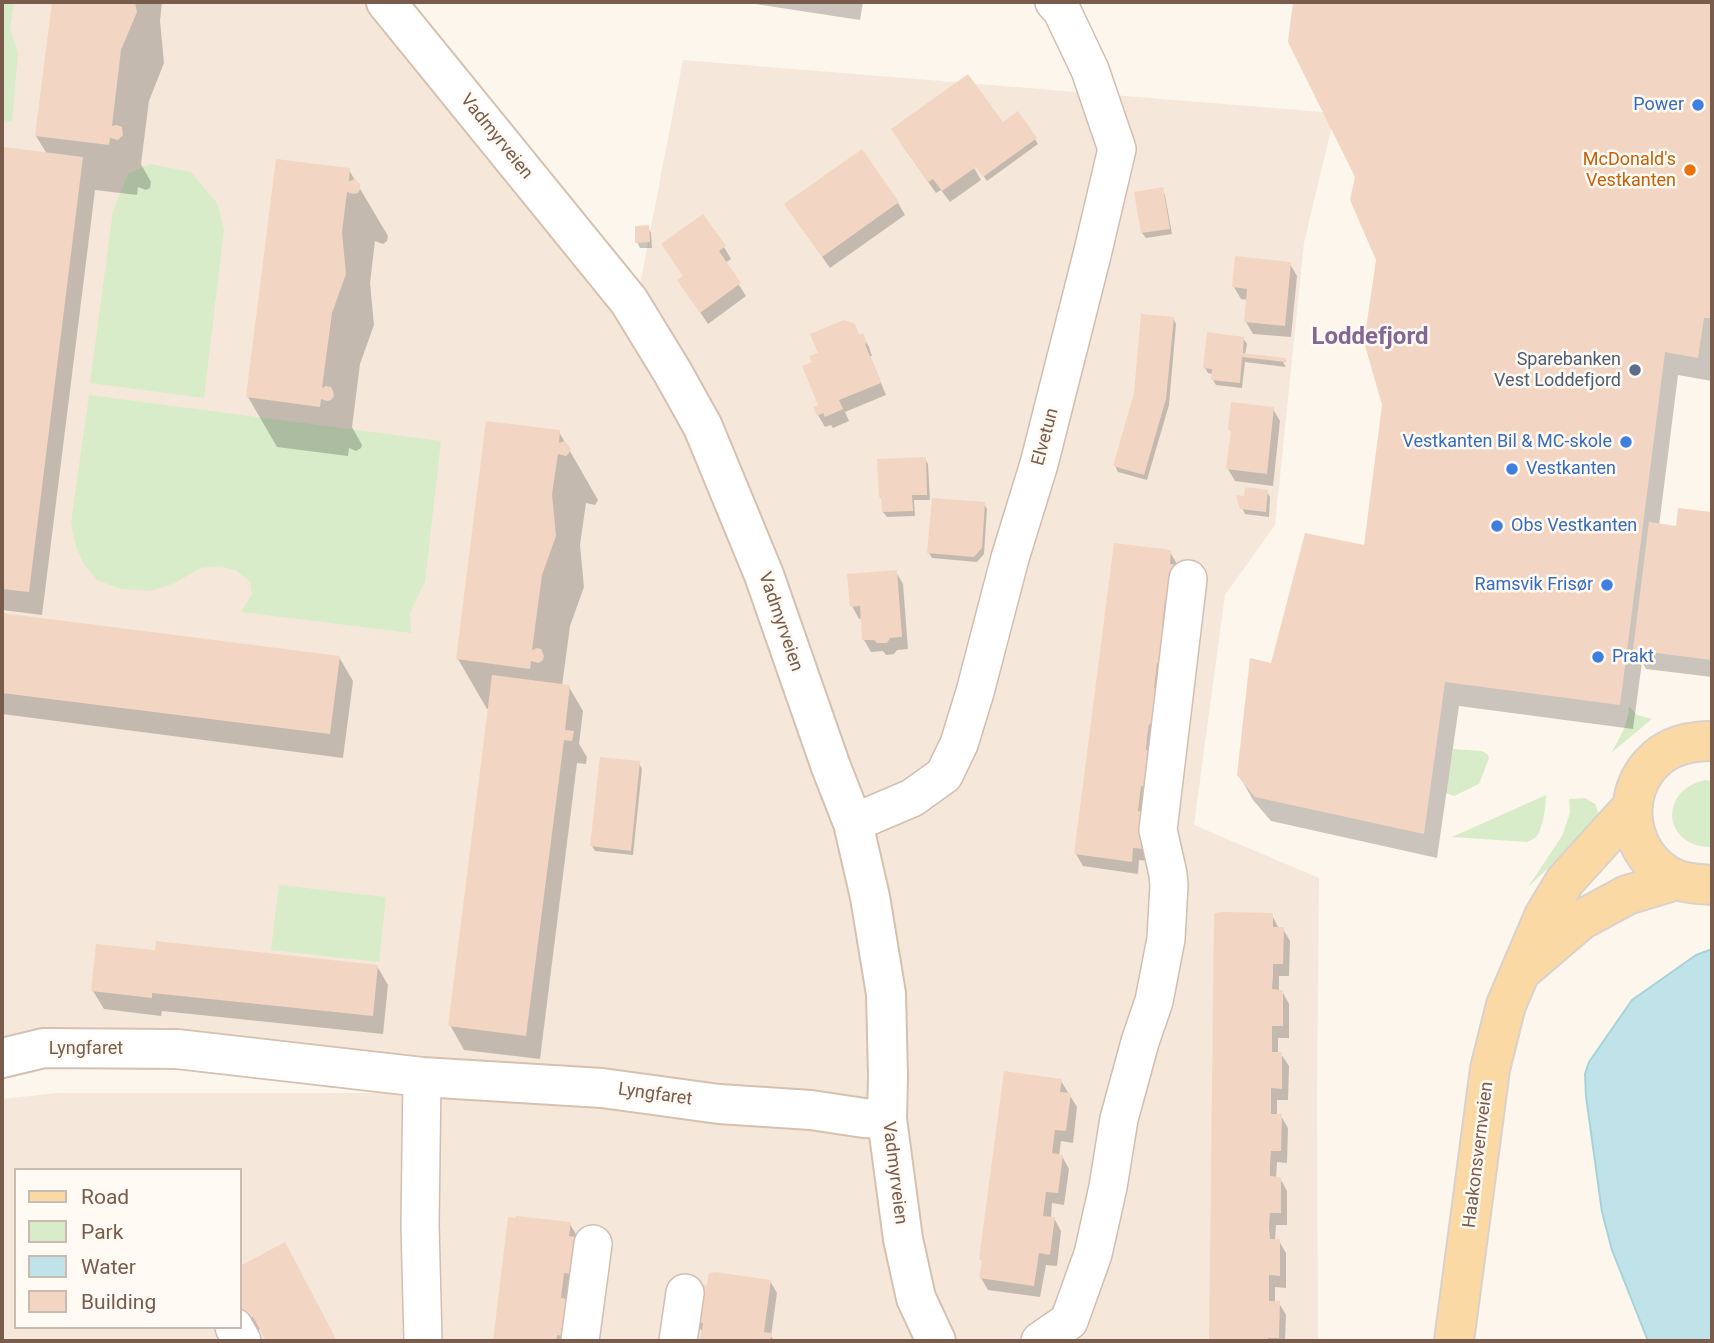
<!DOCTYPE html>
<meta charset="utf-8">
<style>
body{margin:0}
#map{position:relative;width:1714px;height:1343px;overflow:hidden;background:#fdf6ec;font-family:Roboto,sans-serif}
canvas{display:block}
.frame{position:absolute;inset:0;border:4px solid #7a5c4d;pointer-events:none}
.legend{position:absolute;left:14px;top:1168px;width:228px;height:161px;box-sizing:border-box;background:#fffaf3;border:2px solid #cabbb1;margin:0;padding:9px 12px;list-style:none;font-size:21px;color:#7a5c4d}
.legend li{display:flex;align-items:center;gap:14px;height:35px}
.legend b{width:35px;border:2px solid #cabbb1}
</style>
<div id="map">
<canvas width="1714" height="1343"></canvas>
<div class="frame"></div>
<ul class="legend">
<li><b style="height:9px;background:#fbd9a5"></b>Road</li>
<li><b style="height:19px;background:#d8ecc9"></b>Park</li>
<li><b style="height:19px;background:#bfe3e8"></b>Water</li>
<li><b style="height:19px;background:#f3d5c3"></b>Building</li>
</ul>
</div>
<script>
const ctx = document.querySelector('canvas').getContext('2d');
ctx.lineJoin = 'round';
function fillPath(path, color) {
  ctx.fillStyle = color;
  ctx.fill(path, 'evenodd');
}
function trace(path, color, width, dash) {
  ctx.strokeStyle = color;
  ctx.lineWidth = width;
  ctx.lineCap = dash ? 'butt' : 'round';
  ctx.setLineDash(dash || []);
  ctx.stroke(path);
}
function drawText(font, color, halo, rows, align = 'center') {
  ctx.font = font + ' Roboto,sans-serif';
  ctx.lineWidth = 5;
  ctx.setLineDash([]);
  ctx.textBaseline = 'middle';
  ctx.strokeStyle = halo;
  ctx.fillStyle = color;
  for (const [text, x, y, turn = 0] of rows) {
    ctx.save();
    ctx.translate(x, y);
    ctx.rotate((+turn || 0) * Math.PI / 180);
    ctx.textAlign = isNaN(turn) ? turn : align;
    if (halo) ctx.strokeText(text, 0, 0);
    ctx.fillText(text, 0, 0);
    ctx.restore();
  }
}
fillPath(new Path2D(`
 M2 2H386L637 300 683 60 1335 113 1304 243 1275 525 1225 595 1194 825 1319 878 1317 1098 1318 1341H2V1099L57 1093H735L582 1067 405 1070 164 1027 2 1036ZM16 1170H240V1327H16Z`), '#f5e8da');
fillPath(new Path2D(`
 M2 2H14L10 29 18 53 12 121 2 123Z
 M151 164 191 172 217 203 224 229 204 398 90 383 113 211 128 174Z
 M89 395 441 441 425 582 410 613 411 633 241 612 252 594 250 582 237 571 220 566 200 568 175 583 150 591 121 589 97 580 84 564 76 547 71 523Z
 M1629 706 1637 715 1652 719 1611 753C1620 737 1628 725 1629 706Z
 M1453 749 1482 751 1487 754 1489 758 1479 784 1454 796 1446 793Z
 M1705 780 1712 781V847C1664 848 1657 791 1705 780Z
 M1546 795C1546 806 1543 827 1537 836 1534 839 1531 840 1527 842L1452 837Z
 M1585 798 1595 804 1599 814 1596 823 1528 887 1562 836 1570 813 1569 799Z
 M279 885 386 897 379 962 271 950Z`), '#d8ecc9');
const water = new Path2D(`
 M1712 949V1341H1648L1612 1250 1602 1212 1586 1096 1585 1074 1589 1062 1632 1000 1696 955Z`);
fillPath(water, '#bfe3e8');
trace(water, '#a5d3da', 2);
fillPath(new Path2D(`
 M54 2H162L160 21 164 63 149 101 141 164 151 182 150 188 146 190 138 187 137 195 95 190 42 615 2 610V183L6 149 47 154 36 136Z
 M742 2H863L860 20Z
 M1295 2H1712V381L1678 375 1659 526 1677 528 1680 510 1712 514V677L1646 669 1642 662 1633 729 1459 706 1437 858 1271 821 1253 800 1239 775 1272 665 1365 547 1384 405 1378 260 1357 177 1290 42Z
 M1035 139 1038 144 987 181 976 165 973 166 981 180 950 202 941 190 936 193 900 142Z
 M349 170 388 236 387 241 383 244 375 241 370 283 374 325 360 364 352 427 362 445 361 448 356 451 349 448 348 456 277 447 248 397Z
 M1162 189 1165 195 1172 234 1146 238 1142 233Z
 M898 203 905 215 830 268 794 217Z
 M648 227 651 233 652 248H640L637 242Z
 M724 247 731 259 725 263 746 296 708 324 679 281Z
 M1290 264 1297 276 1291 337 1253 334 1246 322 1248 300 1241 299 1234 287Z
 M1173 318 1176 324 1169 405 1147 480 1118 472 1115 466Z
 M854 326 860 336 862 335 869 347 872 356H870L886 395 845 412 849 421 833 428 831 425 825 427 818 415 820 406 814 363 820 353Z
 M1243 338 1247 344 1245 355 1285 359 1286 362H1283L1286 367 1245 362 1242 388 1216 385 1213 380V374L1208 373 1205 368Z
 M1273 409 1280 421 1273 486 1235 481 1228 469 1232 433 1230 430Z
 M559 432 598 500 595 505 586 503 580 545 584 587 570 626 562 686 569 687 583 711 579 744 587 757 586 764 577 763 540 1059 464 1050 450 1025 490 709H487L458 659Z
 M925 459 928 464 930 500H914L915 516 887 517 883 512V501L880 497Z
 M1267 492 1270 497 1269 517 1245 514 1242 508 1245 498Z
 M984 504 987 509 984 554 977 562 932 558 929 553Z
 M1170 552 1177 564 1150 861 1139 860 1138 874 1083 866 1076 854Z
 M896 572 903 584 908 649 897 650 894 654 886 655 883 651 871 652 864 640 862 618 859 619 852 606Z
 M2 615 339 657 353 681 343 758 2 714Z
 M639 763 642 769 633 855 595 851 592 846Z
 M1216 915H1272L1279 929H1283L1290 941 1289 976H1279V991H1282L1289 1004V1038H1278V1054H1281L1289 1066 1288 1100H1277V1116H1281L1288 1128 1287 1163 1277 1162 1276 1178H1280L1287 1191V1225H1276L1275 1241H1279L1286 1253V1288L1275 1287V1303H1279L1286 1315 1285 1341H1211Z
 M156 952 377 966 388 985 383 1034 162 1011 161 1016 104 1009 93 991Z
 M1061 1081 1077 1107 1073 1143 1061 1141 1059 1156H1062L1069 1169 1064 1205 1052 1203 1051 1218H1054L1061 1231 1057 1266 1046 1265 1040 1297 988 1290 981 1278 983 1263 981 1259Z
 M510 1219 570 1224 577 1236 571 1341H495Z
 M285 1245 292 1257 336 1341H265L268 1340 260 1329 254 1332 240 1306V1268Z
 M770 1281 777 1293 771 1336 774 1341H702L703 1333 695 1321Z`), '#0003');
fillPath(new Path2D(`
 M52 2H135L137 12 121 50 112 126 116 125 122 127 123 135 118 140 110 138 109 145 35 136Z
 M1293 2H1712V301L1710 318H1704L1698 358 1665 352 1620 705 1445 682 1424 834 1255 797 1237 775 1250 658 1271 663 1305 533 1364 545 1382 405 1364 342 1376 260 1350 200 1355 177 1288 42Z
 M968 74 1003 122 1018 111 1037 138 983 177 976 167 942 191 933 179 928 182 891 129Z
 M4 147 83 157 29 592 2 589V169Z
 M862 149 899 202 822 257 784 204Z
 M276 159 350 168 349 181 355 179 360 184V189L358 193 353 194 347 192 342 232 346 274 332 313 322 388 326 386 331 387 333 391 334 396 331 400 327 401 321 399 320 407 246 397Z
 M1163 187 1170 229 1141 233 1134 192Z
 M703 214 726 246 719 251 741 283 700 313 677 280 683 276 661 244Z
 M649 225 650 242 635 243V226Z
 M1235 256 1291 262 1285 326 1244 322 1247 289 1232 287Z
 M1141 314 1174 317 1166 399 1144 475 1113 466 1134 393Z
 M844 320 855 324 859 335 863 333 867 343 865 344 881 383 839 400 843 409 825 417 823 413 817 416 813 407 818 405 802 366 812 362 809 356 818 353 810 334Z
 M1207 332 1244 337 1243 353 1286 358 1285 362 1242 357 1240 383 1211 380 1212 369 1203 368Z
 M1231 402 1274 407 1267 474 1226 469 1231 430H1228Z
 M486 421 560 430 559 443 565 441 571 449 569 453 566 456 558 454 552 494 556 536 542 575 532 650 537 648 541 649 544 656 543 660 539 663 531 661 530 669 456 659Z
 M926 457 927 495H912L913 511 882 512 881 497H879L877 459Z
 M1245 487 1268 490 1266 512 1240 509 1236 495 1244 496Z
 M932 498 985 502 982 548 974 557 927 553Z
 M1678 508 1712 512V660L1633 650 1649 522 1676 526Z
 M1114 543 1171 550 1170 564 1180 566 1176 602 1165 601 1162 626 1172 628 1168 664 1157 663 1154 688 1164 690 1160 726 1149 724 1147 737 1146 750 1156 751 1152 788 1141 786 1138 811 1149 813 1144 849 1133 848 1132 862 1074 854Z
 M897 570 902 637 890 638 887 643H877L874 640H862L860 606 850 607 847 574Z
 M2 613 340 656 330 734 2 693Z
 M492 675 570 685 565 730 574 731 572 741 564 740 526 1036 448 1026Z
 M600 757 640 761 631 851 590 846Z
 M1224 912 1273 913V927H1284L1283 964H1273V976L1272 989 1283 990V1026H1272V1052H1282V1089L1271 1088V1114H1282L1281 1151H1271L1270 1164V1176L1281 1177V1213H1270L1269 1227 1270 1239H1280V1276L1269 1275V1301H1280L1279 1338H1268V1341H1209L1214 913Z
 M156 941 378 965 373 1016 152 993V998L91 991 96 944 155 950Z
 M1004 1071 1062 1079 1060 1092 1071 1093 1066 1131 1055 1130 1052 1153 1063 1155 1058 1193 1046 1192 1043 1216 1055 1217 1050 1255 1039 1253 1034 1286 979 1278 982 1260 979 1259Z
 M516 1216 571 1222 569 1236 576 1237 572 1274 564 1273 561 1298 569 1299 564 1336 557 1335 556 1341H493L508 1217 515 1218Z
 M285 1242 337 1341H262L265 1339 253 1317 246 1321 240 1310V1266Z
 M715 1272 771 1280 764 1332 772 1333 770 1341H700L703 1323 693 1321 698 1284 707 1285 709 1273Z`), '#f3d5c3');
const street = new Path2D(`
 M853 823 912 798 944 775 959 744 975 692 1010 558 1039 464 1092 255 1117 149 1090 70 1062 11 1054 2
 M422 1077 420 1225 423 1341
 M234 1327 242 1341
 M580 1341 593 1244
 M678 1341 685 1293
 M1040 1341 1069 1321 1093 1254 1108 1187 1119 1119 1140 1042 1154 1001 1166 939 1169 885 1168 874 1158 830 1188 579`);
const secondary = new Path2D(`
 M386 2 629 301 673 373 703 427 764 575 831 767 853 823 870 897 886 994 888 1076 887 1119 903 1239 916 1298 936 1341
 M2 1058 44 1048 177 1049 422 1077 602 1088 719 1104 811 1110 864 1118 887 1119`);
const primary = new Path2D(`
 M1712 741C1692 741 1672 745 1657 758 1617 792 1628 858 1675 879 1687 884 1699 884 1712 885
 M1526 967 1581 920 1627 895 1677 880
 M1454 1341 1490 1069 1506 1005 1544 916 1565 881 1632 807`);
trace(street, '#d1beb0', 40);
trace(secondary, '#d6c0b0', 42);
trace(primary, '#dad1cd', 42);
trace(street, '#fff', 37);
trace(secondary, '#fff', 38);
trace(primary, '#fbd9a5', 38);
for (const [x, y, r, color] of [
 [1698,105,7,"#3f7fe0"],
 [1690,170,7,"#e8710a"],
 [1635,370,7,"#5c6f8a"],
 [1626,442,7,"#3f7fe0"],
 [1512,469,7,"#3f7fe0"],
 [1497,526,7,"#3f7fe0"],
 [1607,585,7,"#3f7fe0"],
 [1598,657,7,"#3f7fe0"]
]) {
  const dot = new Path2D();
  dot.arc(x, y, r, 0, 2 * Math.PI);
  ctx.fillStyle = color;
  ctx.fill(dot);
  trace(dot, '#fffaf3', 2.5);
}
drawText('18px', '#366cbe', '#fffaf3', [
 ["Power",1684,105],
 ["Vestkanten Bil & MC-skole",1612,442],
 ["Vestkanten",1526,469,"left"],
 ["Obs Vestkanten",1511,526,"left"],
 ["Ramsvik Frisør",1593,585],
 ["Prakt",1612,657,"left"]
], 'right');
drawText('18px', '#7a5c4d', '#fffaf3', [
 ["Vadmyrveien",496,137,51],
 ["Elvetun",1046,437,-75],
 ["Vadmyrveien",780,622,71],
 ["Lyngfaret",86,1049],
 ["Lyngfaret",655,1095,8],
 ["Haakonsvernveien",1479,1155,-83],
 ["Vadmyrveien",894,1173,83]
]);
drawText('18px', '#c56008', '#fffaf3', [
 ["McDonald's",1676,160],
 ["Vestkanten",1676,181]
], 'right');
drawText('18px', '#4e5e75', '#fffaf3', [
 ["Sparebanken",1621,360],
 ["Vest Loddefjord",1621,381]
], 'right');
drawText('bold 24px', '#846695', '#fffaf3', [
 ["Loddefjord",1370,338]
]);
</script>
